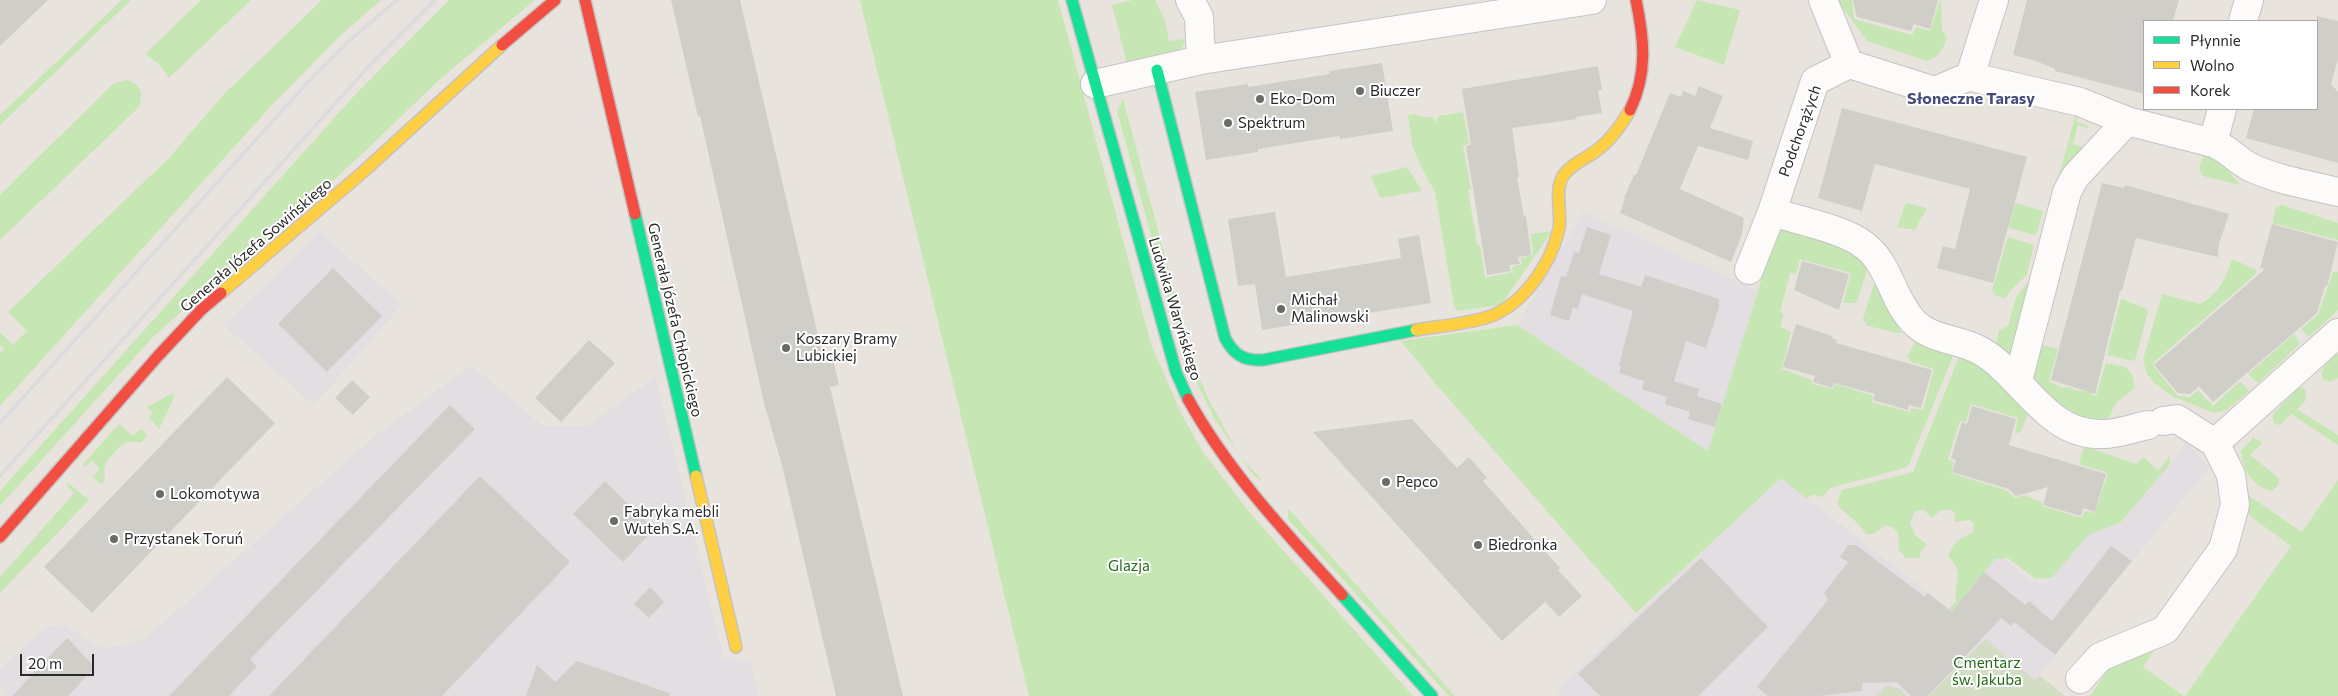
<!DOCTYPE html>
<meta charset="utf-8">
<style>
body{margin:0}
#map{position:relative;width:2338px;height:696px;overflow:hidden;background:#e8e4dd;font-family:Commissioner,sans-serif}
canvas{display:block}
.legend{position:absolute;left:2143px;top:20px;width:175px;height:90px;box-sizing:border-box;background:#fff;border:1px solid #a9a9a9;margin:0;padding:6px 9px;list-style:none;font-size:15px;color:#292929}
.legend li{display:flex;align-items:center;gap:10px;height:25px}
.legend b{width:25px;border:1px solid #a9a9a9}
.scale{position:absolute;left:20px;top:654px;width:74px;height:22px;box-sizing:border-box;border:2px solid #292929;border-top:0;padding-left:6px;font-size:15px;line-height:18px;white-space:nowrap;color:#292929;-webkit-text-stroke:4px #fff;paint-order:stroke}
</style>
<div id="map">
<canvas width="2338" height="696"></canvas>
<ul class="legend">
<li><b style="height:6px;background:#16e098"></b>Płynnie</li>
<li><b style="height:6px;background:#ffcf43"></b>Wolno</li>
<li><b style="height:6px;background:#f24e42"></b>Korek</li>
</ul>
<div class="scale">20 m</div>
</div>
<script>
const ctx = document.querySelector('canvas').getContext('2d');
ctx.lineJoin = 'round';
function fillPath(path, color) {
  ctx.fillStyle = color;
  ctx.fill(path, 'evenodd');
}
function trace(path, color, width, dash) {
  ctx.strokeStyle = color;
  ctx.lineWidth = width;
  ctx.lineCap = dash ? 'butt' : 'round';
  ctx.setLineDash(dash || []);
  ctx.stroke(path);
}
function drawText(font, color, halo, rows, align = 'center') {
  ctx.font = font + ' Commissioner,sans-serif';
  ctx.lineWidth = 4;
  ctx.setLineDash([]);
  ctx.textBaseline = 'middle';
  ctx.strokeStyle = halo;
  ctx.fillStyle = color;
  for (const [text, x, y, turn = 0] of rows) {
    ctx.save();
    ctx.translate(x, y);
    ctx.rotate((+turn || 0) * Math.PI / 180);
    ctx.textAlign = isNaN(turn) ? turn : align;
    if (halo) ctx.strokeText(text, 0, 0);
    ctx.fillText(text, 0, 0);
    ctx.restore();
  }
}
fillPath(new Path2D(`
 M1583 212 1758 291 1708 451 1517 325Z
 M320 232 402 305 314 405 224 325Z
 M471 365 543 426H587L655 377 724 658 750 663 758 696H2L6 692 0 687V669L46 627 65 625 98 646 107 648 130 644 148 636 373 438Z
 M2187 442 2209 468 2035 680 1985 639 1929 696H1907L1900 689 1887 685 1875 696H1562L1556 690 1781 478 1949 609 1995 552 2031 581 2043 583 2052 578 2088 535 2122 522Z`), '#e2dee1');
fillPath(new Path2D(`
 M122 0H131L0 125V115Z
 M201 0H251L169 78 159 64 145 54Z
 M322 0H381L342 34 272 105 0 406V353L4 349 0 345V332L13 345 27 331 8 312 169 158 224 94Z
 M449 0H535L441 78 360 156 251 255 227 270 152 338 0 506V491L353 97Z
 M860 0H1058L1151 344 1181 413 1203 452 1250 513 1413 696H1029Z
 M1133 0H1155L1165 20 1169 41 1185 39C1185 58 1143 63 1128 67L1112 5Z
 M1697 0 1740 10 1724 65 1675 47Z
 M1837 0H1852L1854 19 1912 35 1916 27 1930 31 1940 0H1941L1942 30 1947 38C1943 50 1939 57 1927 61L1867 41Z
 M126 80C141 83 145 96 138 108L0 240V195L114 83Z
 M1123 99 1194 366 1208 398 1239 455 1263 481 1254 476 1214 418 1185 359 1117 111Z
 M1463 112 1469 143 1463 146 1471 189 1468 190 1477 245H1480L1485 278 1513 272 1512 267 1522 264 1521 258 1533 255 1531 234 1552 231 1501 305 1457 311 1454 306 1435 192 1420 165 1412 145 1408 115 1415 114 1418 116 1433 118 1435 123 1439 116Z
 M2076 113H2078L2076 121 2088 126V128L2078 125 2073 144 2087 149 2012 365 1976 336 1996 342 1999 331 2008 326 2016 297 2032 277Z
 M2204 152 2216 155 2240 185 2203 176 2199 169Z
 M1407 167 1422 191 1380 198 1371 176Z
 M1906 203 1927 208 1915 230 1897 227Z
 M2015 203 2043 211 2036 235 2008 228Z
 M2282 205 2338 223V240L2272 223 2276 207Z
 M1778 228 1847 249 1868 268 1857 301 1854 303H1843L1851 273 1800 259 1796 274 1790 273 1780 312 1784 314 1780 327 1791 332 1782 369 1812 380V384L1833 389 1835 384 1873 396 1872 402 1910 412 1911 408 1923 410 1934 369 1909 361 1910 359 1907 358 1915 342 1953 356 1909 464 1905 468 1830 488 1823 496 1819 497 1815 494 1806 498 1781 478 1636 613 1435 383 1401 341 1517 325 1708 451 1758 291 1775 231Z
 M2008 237 2034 245 2027 275 2009 292 2005 299 1995 295 1992 290Z
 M2232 259 2257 270 2256 274 2153 363V366L2178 396 2190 397 2198 390 2213 406 2240 381 2249 391 2228 409 2214 413 2174 397 2154 383 2147 374 2143 360 2162 294 2200 304C2218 295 2226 278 2232 259Z
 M2333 272H2338V310L2309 337 2301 329 2318 315Z
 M1875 280 1902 334 1868 326 1863 319Z
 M2121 299 2145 308 2148 312 2136 358 2133 361 2107 355 2110 351 2108 349Z
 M2294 334 2300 344 2258 383 2248 374Z
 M2034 343 2058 349 2049 381 2060 387 2073 388V390L2092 392 2091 395 2096 396 2106 363 2126 367 2132 375 2135 388 2116 403 2107 421 2071 415 2031 384Z
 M2338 353V378L2330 382 2323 379C2319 366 2329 361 2338 353Z
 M1959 357 1978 364 2029 410 2022 430 2018 433H2015L2018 418 1971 404 1966 422 1960 421 1948 459 1954 462 1951 473 2008 491 2015 498 2023 495 2042 502V506L2082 518 2085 511 2095 513 2108 473 2079 464 2084 446 2136 464 2144 457 2158 471 2170 456V464L2121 522 2088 535 2052 578 2035 579 2008 558 1995 559 1968 591 1961 618 1949 609 1956 601C1953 578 1966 577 1948 555L1957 541 1973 532 1974 523 1969 520 1955 522V514L1952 510H1941L1932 518 1924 510 1915 511 1910 523 1915 535 1927 545 1922 549 1919 558H1906L1899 550 1898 532 1892 527 1886 525 1873 534H1866C1859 521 1846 516 1837 504L1842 490 1913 472Z
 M2302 388 2306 391V400L2297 409 2338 435V445L2291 414 2282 424 2277 425 2273 422V414L2297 389Z
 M173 393 175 395 159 429 149 418 153 413 147 407Z
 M119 424 133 436 141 429 147 435 142 442C137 443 131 441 126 442 122 443 106 461 105 466 103 473 107 478 102 485L93 477 100 469 92 460 85 467 83 464Z
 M2253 438 2263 442 2250 455 2279 478V484L2272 491C2252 487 2243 469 2241 451Z
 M2338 480V696H2185L2291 546 2246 513 2242 491 2302 532Z
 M67 482 89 500 0 593V577L74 493 67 485Z
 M1288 508 1455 696H1449L1288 519Z
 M2155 649 2143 667 2184 696H2090L2112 664Z`), '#c6e6b3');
fillPath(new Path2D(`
 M1985 639 2035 680 2039 675 2065 696H1929Z
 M1887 685 1900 689 1907 696H1875Z`), '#d3ddc4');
fillPath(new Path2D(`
 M0 0H48L0 46Z
 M671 0H740L823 357 832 355 839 385 830 387 903 696H836L782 465 764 403 700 116 698 117Z
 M1853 0H1938L1930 29 1914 24 1911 31 1857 17Z
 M2027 0H2179L2173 21H2144V94L2055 71V69L2036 61 2013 55Z
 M2317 16 2338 21V59L2331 84 2338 92V163L2246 138 2254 109H2317Z
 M1382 63 1393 131 1340 139 1339 136 1258 149V152L1206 160 1195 92 1248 84V87L1330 74 1329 71Z
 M1598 66 1602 90 1598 91 1602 113 1576 117 1577 119 1512 128 1519 177H1517L1524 216H1526L1531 255 1518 257 1520 264 1509 265 1511 271 1487 275 1466 146 1471 145 1462 89Z
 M1699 86 1723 96 1710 128 1753 141 1748 160 1698 146 1680 189 1744 218 1742 234 1731 262 1620 213 1625 199 1624 198 1634 175H1636L1670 93 1681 97 1683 91 1695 96Z
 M1842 108 2027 157 1993 283 1937 268 1943 246 1955 249 1970 189 1875 164 1862 211 1818 198Z
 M2102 183 2124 188 2125 185 2229 214 2219 244 2218 257 2136 238 2122 291H2120L2095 394 2051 380Z
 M1275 212 1286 277 1401 258 1398 239 1419 235 1431 303 1262 330 1255 284 1238 286 1228 219Z
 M2272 224 2338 242 2327 286H2325L2317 313 2213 402 2199 386 2190 394 2178 393 2154 365 2265 269 2260 268Z
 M1587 227 1611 235 1599 274 1641 287 1645 275 1719 299V307L1706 348 1686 341 1674 381 1700 389 1697 396 1722 404 1715 427 1688 419 1690 412 1665 404 1667 397 1642 389 1644 381 1619 373 1621 366 1619 365 1633 311 1582 294 1578 309 1573 308 1569 321 1550 315 1561 276 1566 277 1574 252 1579 253Z
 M1802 261 1849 274 1839 310 1794 290Z
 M333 268 382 316 327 372 278 324Z
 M1796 324 1832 336V338L1837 340 1836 343 1932 370 1921 408 1909 405 1908 410 1873 400 1875 394 1834 383 1832 388 1813 382 1815 376 1783 367Z
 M589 340 615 363 561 422 535 398Z
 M227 377 275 423 92 613 44 567Z
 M352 380 370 397 353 415 335 398Z
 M450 405 475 429 250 659 257 666 229 696H169Z
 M1972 406 2016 419 2009 445 2106 474 2095 512 2083 508 2081 516 2043 505 2048 487 2016 496 2009 489 1952 472 1956 460 1951 458 1962 422 1967 424Z
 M1412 419 1457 468 1469 457 1487 478 1483 481 1560 568 1558 570 1582 596 1559 617 1545 602 1502 641 1313 432Z
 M480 476 570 562 442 696H269Z
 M605 481 654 529 623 562 573 514Z
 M1848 545H1856L1925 597 1928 593 1952 612 1984 572 2025 605 2029 601 2052 621 2111 546 2132 561 2055 655 2014 622 2011 626 2001 618 1928 696H1911L1897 682 1862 683V691L1818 696H1768L1757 687 1828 600 1824 593 1848 562 1840 557Z
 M1701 558 1768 627 1698 696H1600L1578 674Z
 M650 587 664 602 649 618 634 604Z
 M67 638 95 667 68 696H12Z
 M577 661 669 693V696H526L537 665 555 682Z`), '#d0cec9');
const street = new Path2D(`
 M1190 0 1199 17 1201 60
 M1823 0 1849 64
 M2243 21 2249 0
 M1976 78 2080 102 2127 121 2213 143C2228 148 2237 161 2252 168 2278 180 2310 185 2338 192
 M1095 84 1201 60 1592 0
 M2213 143 2222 109
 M1772 212C1797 220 1844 229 1864 245 1889 263 1892 299 1913 321 1931 341 1959 338 1981 351 2024 376 2046 436 2103 434 2118 434 2133 428 2148 425
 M1749 270 1772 212 1815 81 1849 64 1935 91 1970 76 1994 0
 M2020 373 2067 192 2075 177 2127 121
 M2163 421 2177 419 2215 443 2338 333
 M2080 679 2100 657 2165 630 2223 549 2235 505 2231 475 2215 443`);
const fast = new Path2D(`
 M1072 0 1176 372 1188 399
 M1157 70 1225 338C1234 355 1244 361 1263 360L1416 330
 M635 214 696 476
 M1342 595 1432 696`);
const slow = new Path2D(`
 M221 293 363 172 502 45
 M1416 330C1439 326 1469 324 1491 316 1525 303 1551 263 1559 229 1562 212 1554 191 1563 176 1571 164 1585 159 1596 151 1611 140 1621 126 1630 110
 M696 476 736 647`);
const jam = new Path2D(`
 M585 0 635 214
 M502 45 555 0
 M1630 110C1648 73 1644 39 1636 0
 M1188 399C1229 473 1286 533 1342 595
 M0 537 158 356 201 310 221 293`);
trace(street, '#c5c3c3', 30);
trace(fast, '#c5c3c3', 14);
trace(slow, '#c5c3c3', 14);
trace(jam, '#c5c3c3', 14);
trace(street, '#fcfbfa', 28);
trace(fast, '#16e098', 11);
trace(slow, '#ffcf43', 11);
trace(jam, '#f24e42', 11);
trace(new Path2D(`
 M0 423 309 81 349 41 397 0
 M0 476 369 66 435 0`), '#dcdcde', 4);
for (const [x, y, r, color] of [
 [1360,91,5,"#6c6a68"],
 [1260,99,5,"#6c6a68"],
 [1228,123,5,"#6c6a68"],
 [1281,309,5,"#6c6a68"],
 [786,348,5,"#6c6a68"],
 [1386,482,5,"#6c6a68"],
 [160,494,5,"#6c6a68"],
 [614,521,5,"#6c6a68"],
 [114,539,5,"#6c6a68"],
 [1478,545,5,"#6c6a68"]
]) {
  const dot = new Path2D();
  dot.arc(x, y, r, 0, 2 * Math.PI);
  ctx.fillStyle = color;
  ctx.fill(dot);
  trace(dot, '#fff', 2);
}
drawText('15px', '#292929', '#fff', [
 ["Biuczer",1370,91],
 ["Eko-Dom",1270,99],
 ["Spektrum",1238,123],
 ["Michał",1291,300],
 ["Malinowski",1291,317],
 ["Koszary Bramy",796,339],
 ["Lubickiej",796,356],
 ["Pepco",1396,482],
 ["Lokomotywa",170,494],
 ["Fabryka mebli",624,512],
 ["Wuteh S.A.",624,529],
 ["Przystanek Toruń",124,539],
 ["Biedronka",1488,545]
], 'left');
drawText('15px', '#292929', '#fff', [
 ["Podchorążych",1800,131,-70],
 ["Generała Józefa Sowińskiego",256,245,-41],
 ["Ludwika Waryńskiego",1175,309,73],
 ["Generała Józefa Chłopickiego",675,320,77]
]);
drawText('15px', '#226a14', '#fff', [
 ["Glazja",1129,566],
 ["Cmentarz",1987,663],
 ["św. Jakuba",1987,680]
]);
drawText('bold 16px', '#464d7c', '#fff', [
 ["Słoneczne Tarasy",1971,99]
]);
</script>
